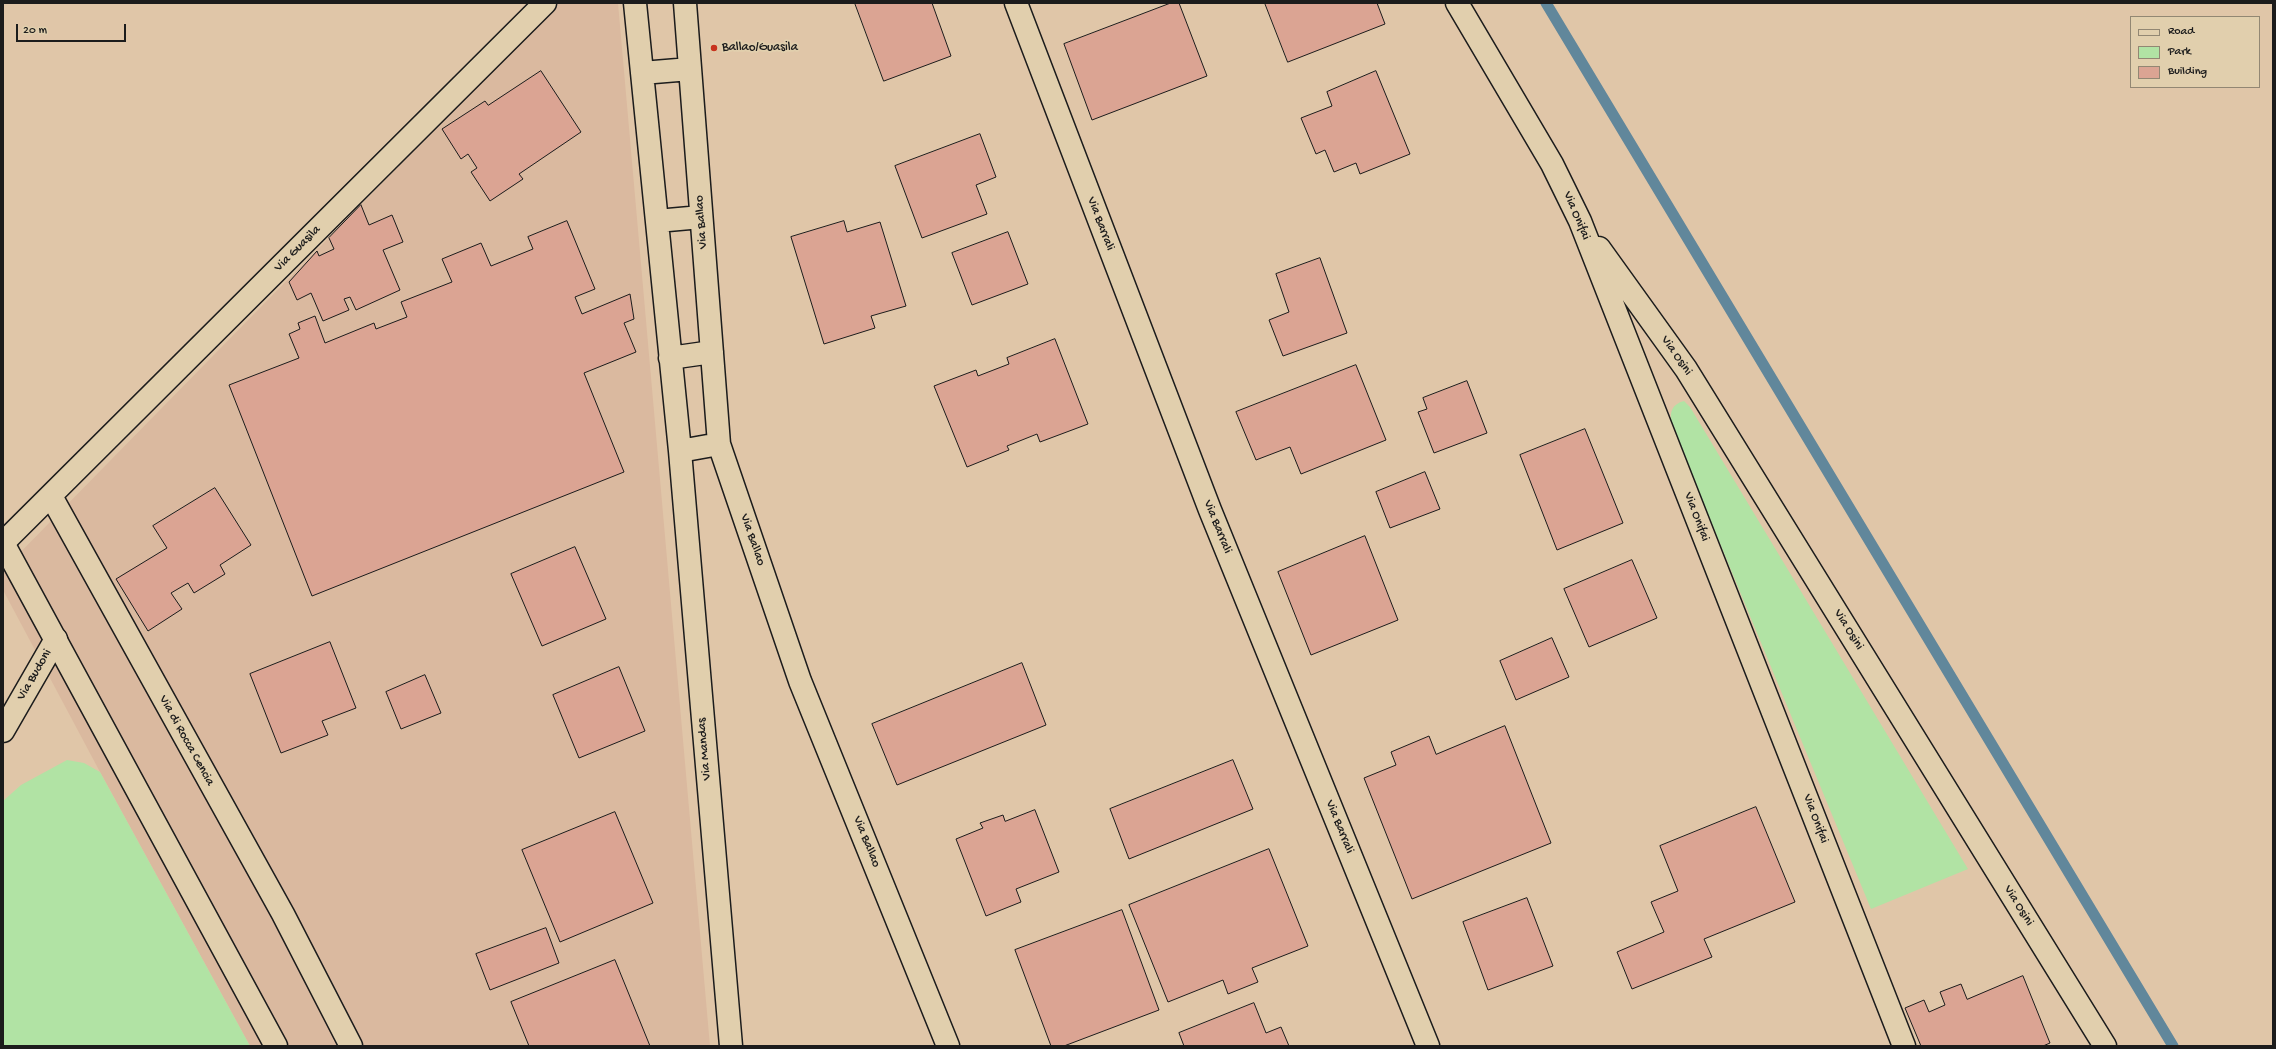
<!DOCTYPE html>
<style>
body{margin:0}
#map{position:relative;width:2276px;height:1049px;overflow:hidden;background:#e0c6a8;font-family:"Gochi Hand",sans-serif}
canvas{display:block}
.frame{position:absolute;inset:0;border:4px solid #1c1c1c;pointer-events:none}
.legend{position:absolute;left:2130px;top:16px;width:130px;height:72px;box-sizing:border-box;background:#e1cfad;border:1px solid #928773;margin:0;padding:5px 7px;list-style:none;font-size:12px;color:#1c1c1c}
.legend li{display:flex;align-items:center;gap:8px;height:20px}
.legend b{width:20px;border:1px solid #928773}
.scale{position:absolute;left:16px;top:24px;width:110px;height:18px;box-sizing:border-box;border:2px solid #1c1c1c;border-top:0;padding-left:5px;font-size:12px;line-height:14px;white-space:nowrap;color:#1c1c1c;-webkit-text-stroke:3px #e1cfad;paint-order:stroke}
</style>
<div id="map">
<canvas width="2276" height="1049"></canvas>
<div class="frame"></div>
<ul class="legend">
<li><b style="height:5px;background:#e1cfad"></b>Road</li>
<li><b style="height:11px;background:#b1e3a4"></b>Park</li>
<li><b style="height:11px;background:#dba493"></b>Building</li>
</ul>
<div class="scale">20 m</div>
</div>
<script>
const ctx = document.querySelector('canvas').getContext('2d');
ctx.lineJoin = 'round';
function fillPath(path, color) {
  ctx.fillStyle = color;
  ctx.fill(path, 'evenodd');
}
function trace(path, color, width, dash) {
  ctx.strokeStyle = color;
  ctx.lineWidth = width;
  ctx.lineCap = dash ? 'butt' : 'round';
  ctx.setLineDash(dash || []);
  ctx.stroke(path);
}
function drawText(font, color, halo, rows, align = 'center') {
  ctx.font = font + ' "Gochi Hand",sans-serif';
  ctx.lineWidth = 3.5;
  ctx.setLineDash([]);
  ctx.textBaseline = 'middle';
  ctx.strokeStyle = halo;
  ctx.fillStyle = color;
  for (const [text, x, y, turn = 0] of rows) {
    ctx.save();
    ctx.translate(x, y);
    ctx.rotate((+turn || 0) * Math.PI / 180);
    ctx.textAlign = isNaN(turn) ? turn : align;
    if (halo) ctx.strokeText(text, 0, 0);
    ctx.fillText(text, 0, 0);
    ctx.restore();
  }
}
fillPath(new Path2D(`
 M559 3H618L710 1046H250L100 772 3 590V570Z`), '#dab99f');
fillPath(new Path2D(`
 M1684 401 1690 407 1968 869 1871 909 1681 449C1675 433 1660 407 1684 401Z
 M67 760 84 763 100 772 250 1046H3V801L21 785Z`), '#b1e3a4');
trace(new Path2D(`
 M1546 3 2173 1046`), '#61879b', 11);
const building = new Path2D(`
 M855 3H932L951 56 884 81Z
 M1171 3H1179L1207 76 1092 120 1064 44Z
 M1265 3H1377L1385 24 1288 62Z
 M541 71 581 132 519 174 523 179 490 201 471 172 477 168 468 154 461 159 442 129 485 101 488 105Z
 M1376 71 1410 154 1360 174 1356 163 1334 172 1325 150 1316 154 1301 118 1332 106 1327 92Z
 M980 134 996 177 976 185 987 214 922 238 895 166Z
 M361 205 369 225 392 215 403 242 383 250 400 290 356 310 350 297 344 299 349 310 323 321 311 293 297 300 289 282 317 251 319 256 334 249 329 238Z
 M567 221 595 289 575 297 582 314 630 294 634 319 624 323 636 352 584 373 624 472 312 596 229 385 299 358 289 334 300 329 298 323 315 316 325 343 374 323 376 329 407 317 401 302 452 282 442 259 481 243 491 266 533 249 528 237Z
 M844 221 847 232 880 222 906 306 871 316 875 328 824 344 791 237Z
 M1008 232 1028 284 972 305 952 253Z
 M1320 258 1347 333 1283 356 1269 320 1289 312 1276 274Z
 M1055 339 1088 424 1040 442 1037 434 1007 446 1009 450 967 467 934 386 976 370 978 376 1009 364 1007 358Z
 M1356 365 1386 440 1301 474 1290 447 1256 460 1236 412Z
 M1467 381 1487 433 1434 453 1418 412 1427 409 1423 398Z
 M1585 429 1623 523 1557 550 1520 455Z
 M1425 472 1440 509 1390 528 1376 492Z
 M215 488 251 545 220 565 225 574 194 593 188 583 171 593 182 609 148 631 116 579 167 548 153 526Z
 M1365 536 1398 620 1311 655 1278 572Z
 M575 547 606 619 542 646 511 574Z
 M1632 560 1657 618 1589 647 1564 589Z
 M1552 638 1569 677 1516 700 1500 661Z
 M330 642 356 708 322 721 328 735 281 753 250 674Z
 M1022 663 1046 725 897 785 872 724Z
 M619 667 645 731 579 758 553 695Z
 M425 675 441 713 401 729 386 692Z
 M1505 726 1551 843 1412 899 1364 778 1396 765 1391 752 1429 736 1436 754Z
 M1233 760 1253 809 1129 859 1110 809Z
 M1756 807 1795 902 1704 939 1712 957 1632 989 1617 952 1664 932 1651 902 1678 891 1660 846Z
 M1035 810 1059 872 1016 889 1021 902 986 916 956 839 983 828 980 823 1003 815 1005 821Z
 M615 812 653 903 560 942 522 850Z
 M1269 849 1308 946 1252 968 1258 982 1228 994 1223 980 1168 1002 1129 905Z
 M1527 898 1553 966 1488 990 1463 922Z
 M1122 910 1159 1010 1064 1046H1051L1015 950Z
 M546 928 559 963 490 990 476 954Z
 M615 960 650 1046H529L511 1002Z
 M2023 976 2050 1043 2043 1046H1921L1905 1008 1924 1000 1929 1012 1945 1005 1940 992 1961 984 1967 999Z
 M1254 1003 1266 1033 1281 1027 1289 1046H1184L1179 1033Z`);
fillPath(building, '#dba493');
trace(building, '#1c1c1c', 1);
const minor = new Path2D(`
 M635 3 680 451 731 1046
 M685 3 719 444 800 681 948 1046
 M1016 3 1210 510 1428 1046
 M1457 3 1552 164 1580 221 1904 1046
 M642 73 690 69
 M657 221 701 217
 M1599 248 1686 369 2105 1046
 M670 358 712 352
 M680 451 719 444
 M51 496 283 914 351 1046
 M3 543 545 3
 M3 731 56 639`);
const major = new Path2D(`
 M3 543 276 1046`);
trace(minor, '#1c1c1c', 25);
trace(major, '#1c1c1c', 25);
trace(minor, '#e1cfad', 22);
trace(major, '#e1cfad', 22);
for (const [x, y, r, color] of [
 [714,48,4,"#c8321e"]
]) {
  const dot = new Path2D();
  dot.arc(x, y, r, 0, 2 * Math.PI);
  ctx.fillStyle = color;
  ctx.fill(dot);
  trace(dot, '#e1cfad', 1.5);
}
drawText('13px', '#1c1c1c', '#e1cfad', [
 ["Ballao/Guasila",722,48]
], 'left');
drawText('13px', '#1c1c1c', '#e1cfad', [
 ["Via Onifai",1576,216,67],
 ["Via Ballao",702,222,-94],
 ["Via Barrali",1100,224,69],
 ["Via Guasila",298,249,-45],
 ["Via Osini",1676,356,55],
 ["Via Onifai",1696,517,69],
 ["Via Barrali",1217,527,68],
 ["Via Ballao",752,540,71],
 ["Via Osini",1848,630,58],
 ["Via Budoni",35,675,-60],
 ["Via di Rocca Cencia",186,741,61],
 ["Via Mandas",705,749,-95],
 ["Via Onifai",1815,819,69],
 ["Via Barrali",1339,827,68],
 ["Via Ballao",866,842,68],
 ["Via Osini",2018,906,58]
]);
</script>
